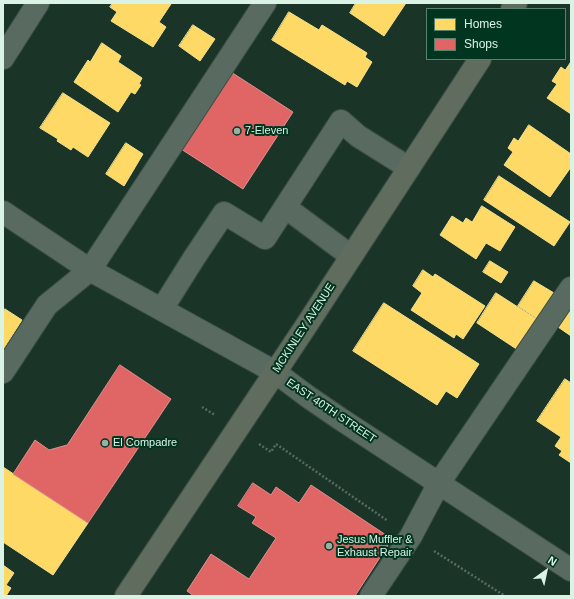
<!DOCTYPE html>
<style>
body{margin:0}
#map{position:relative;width:574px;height:599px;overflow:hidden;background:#1a3428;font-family:Helvetica,sans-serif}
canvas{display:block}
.frame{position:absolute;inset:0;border:4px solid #daf3e4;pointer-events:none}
.legend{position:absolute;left:426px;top:8px;width:140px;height:52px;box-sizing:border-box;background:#023520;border:1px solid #58816e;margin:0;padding:5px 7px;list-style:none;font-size:12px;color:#daf3e4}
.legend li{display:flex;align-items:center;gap:8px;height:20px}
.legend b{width:20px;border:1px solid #58816e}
.north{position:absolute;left:526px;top:551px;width:40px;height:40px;-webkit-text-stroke:3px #023520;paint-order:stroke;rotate:33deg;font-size:11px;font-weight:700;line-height:16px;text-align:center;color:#daf3e4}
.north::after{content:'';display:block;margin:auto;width:14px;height:18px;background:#daf3e4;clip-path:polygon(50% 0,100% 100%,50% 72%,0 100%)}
</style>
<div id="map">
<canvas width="574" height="599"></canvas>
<div class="frame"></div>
<ul class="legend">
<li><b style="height:11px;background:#ffd966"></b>Homes</li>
<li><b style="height:11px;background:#e06666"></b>Shops</li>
</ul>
<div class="north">N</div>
</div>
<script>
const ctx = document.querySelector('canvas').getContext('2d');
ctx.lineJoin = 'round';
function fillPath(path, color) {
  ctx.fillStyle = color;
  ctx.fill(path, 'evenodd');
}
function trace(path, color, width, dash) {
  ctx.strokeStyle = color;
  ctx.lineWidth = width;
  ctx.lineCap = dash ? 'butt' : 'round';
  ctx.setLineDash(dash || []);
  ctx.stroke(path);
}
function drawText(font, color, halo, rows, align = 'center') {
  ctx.font = font + ' Helvetica,sans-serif';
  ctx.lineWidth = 4;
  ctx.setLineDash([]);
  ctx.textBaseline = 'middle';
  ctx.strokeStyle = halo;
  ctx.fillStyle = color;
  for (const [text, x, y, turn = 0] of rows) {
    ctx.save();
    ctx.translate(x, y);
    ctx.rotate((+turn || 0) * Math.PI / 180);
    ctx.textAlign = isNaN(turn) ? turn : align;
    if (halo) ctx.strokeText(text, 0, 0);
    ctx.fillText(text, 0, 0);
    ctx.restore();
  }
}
const homes = new Path2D(`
 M113 3H169L171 4 159 22 166 27 153 47 111 21 117 12 110 7Z
 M356 3H406L384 36 350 13Z
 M289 12 319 30 322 25 367 53 365 57 372 62 357 87 347 81 345 85 272 40Z
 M193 25 215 39 200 61 179 46Z
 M102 43 121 56 118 62 142 78 139 84 141 85 135 94 131 92 118 112 74 82 88 60 90 62Z
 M571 62V114L547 98 557 84 552 81 561 67 565 70Z
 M63 93 110 123 88 157 73 147 71 150 57 141 58 139 40 128Z
 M529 125 571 154V167L550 197 504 165 513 152 508 148 514 138 518 141Z
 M126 143 143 154 124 186 106 174Z
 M499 176 570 222 554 246 484 200Z
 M482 206 515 227 500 251 486 243 476 259 440 235 452 216 463 223 466 218 472 222Z
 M490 261 508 272 501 283 483 272Z
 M423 270 433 277 435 274 485 306 463 339 456 334 454 338 411 310 422 293 413 286Z
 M534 281 554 293 538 319 518 306Z
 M496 293 538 320 518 350 477 323Z
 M384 303 479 364 457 398 446 391 437 405 353 351Z
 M5 309 22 320 3 350V313Z
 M571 309V336L558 327Z
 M565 379 571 383V463L559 455 562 451 555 446 561 437 537 421Z
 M3 467 88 523 53 575 3 542Z
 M3 565 14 573 6 585 11 588 6 596H3Z`);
fillPath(homes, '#ffd966');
trace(homes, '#f4e18c', 1);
const shops = new Path2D(`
 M231 72 293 112 243 189 181 149Z
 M120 365 171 399 88 523 13 474 35 440 49 450 67 445Z
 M253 483 271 495 276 487 299 503 311 485 392 539 355 596H194L187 591 211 554 249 579 276 538 252 523 256 517 238 506Z`);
fillPath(shops, '#e06666');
trace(shops, '#de908c', 1);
const minor = new Path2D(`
 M3 58 38 3
 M285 207 351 256
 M3 212 90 270 275 372 307 396 339 418 571 570
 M162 309 194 258 224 213 265 238 341 121 358 136 409 168
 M3 372 47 305 90 270 265 3
 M371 596 411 536 439 483 571 288`);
const major = new Path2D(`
 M512 9 516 3
 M126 596 304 329 480 59`);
trace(minor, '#3a4e44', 24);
trace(major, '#3a4e44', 24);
trace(new Path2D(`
 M202 407 215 415
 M259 444 271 452 276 444 388 521
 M434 551 505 596`), '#5a6a62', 2.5, [2, 2]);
trace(minor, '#596a61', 22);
trace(major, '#5f6c5e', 22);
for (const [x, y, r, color] of [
 [237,131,4,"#97b0a2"],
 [105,443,4,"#97b0a2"],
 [329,546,4,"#97b0a2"]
]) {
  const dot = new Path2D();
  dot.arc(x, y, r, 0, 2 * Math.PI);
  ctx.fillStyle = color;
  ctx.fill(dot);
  trace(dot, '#023520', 1.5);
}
drawText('11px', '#daf3e4', '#023520', [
 ["7-Eleven",245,131],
 ["El Compadre",113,443],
 ["Jesus Muffler &",337,540],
 ["Exhaust Repair",337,553]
], 'left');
drawText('11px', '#daf3e4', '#023520', [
 ["MCKINLEY AVENUE",304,328,-57],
 ["EAST 40TH STREET",331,411,34]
]);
</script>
